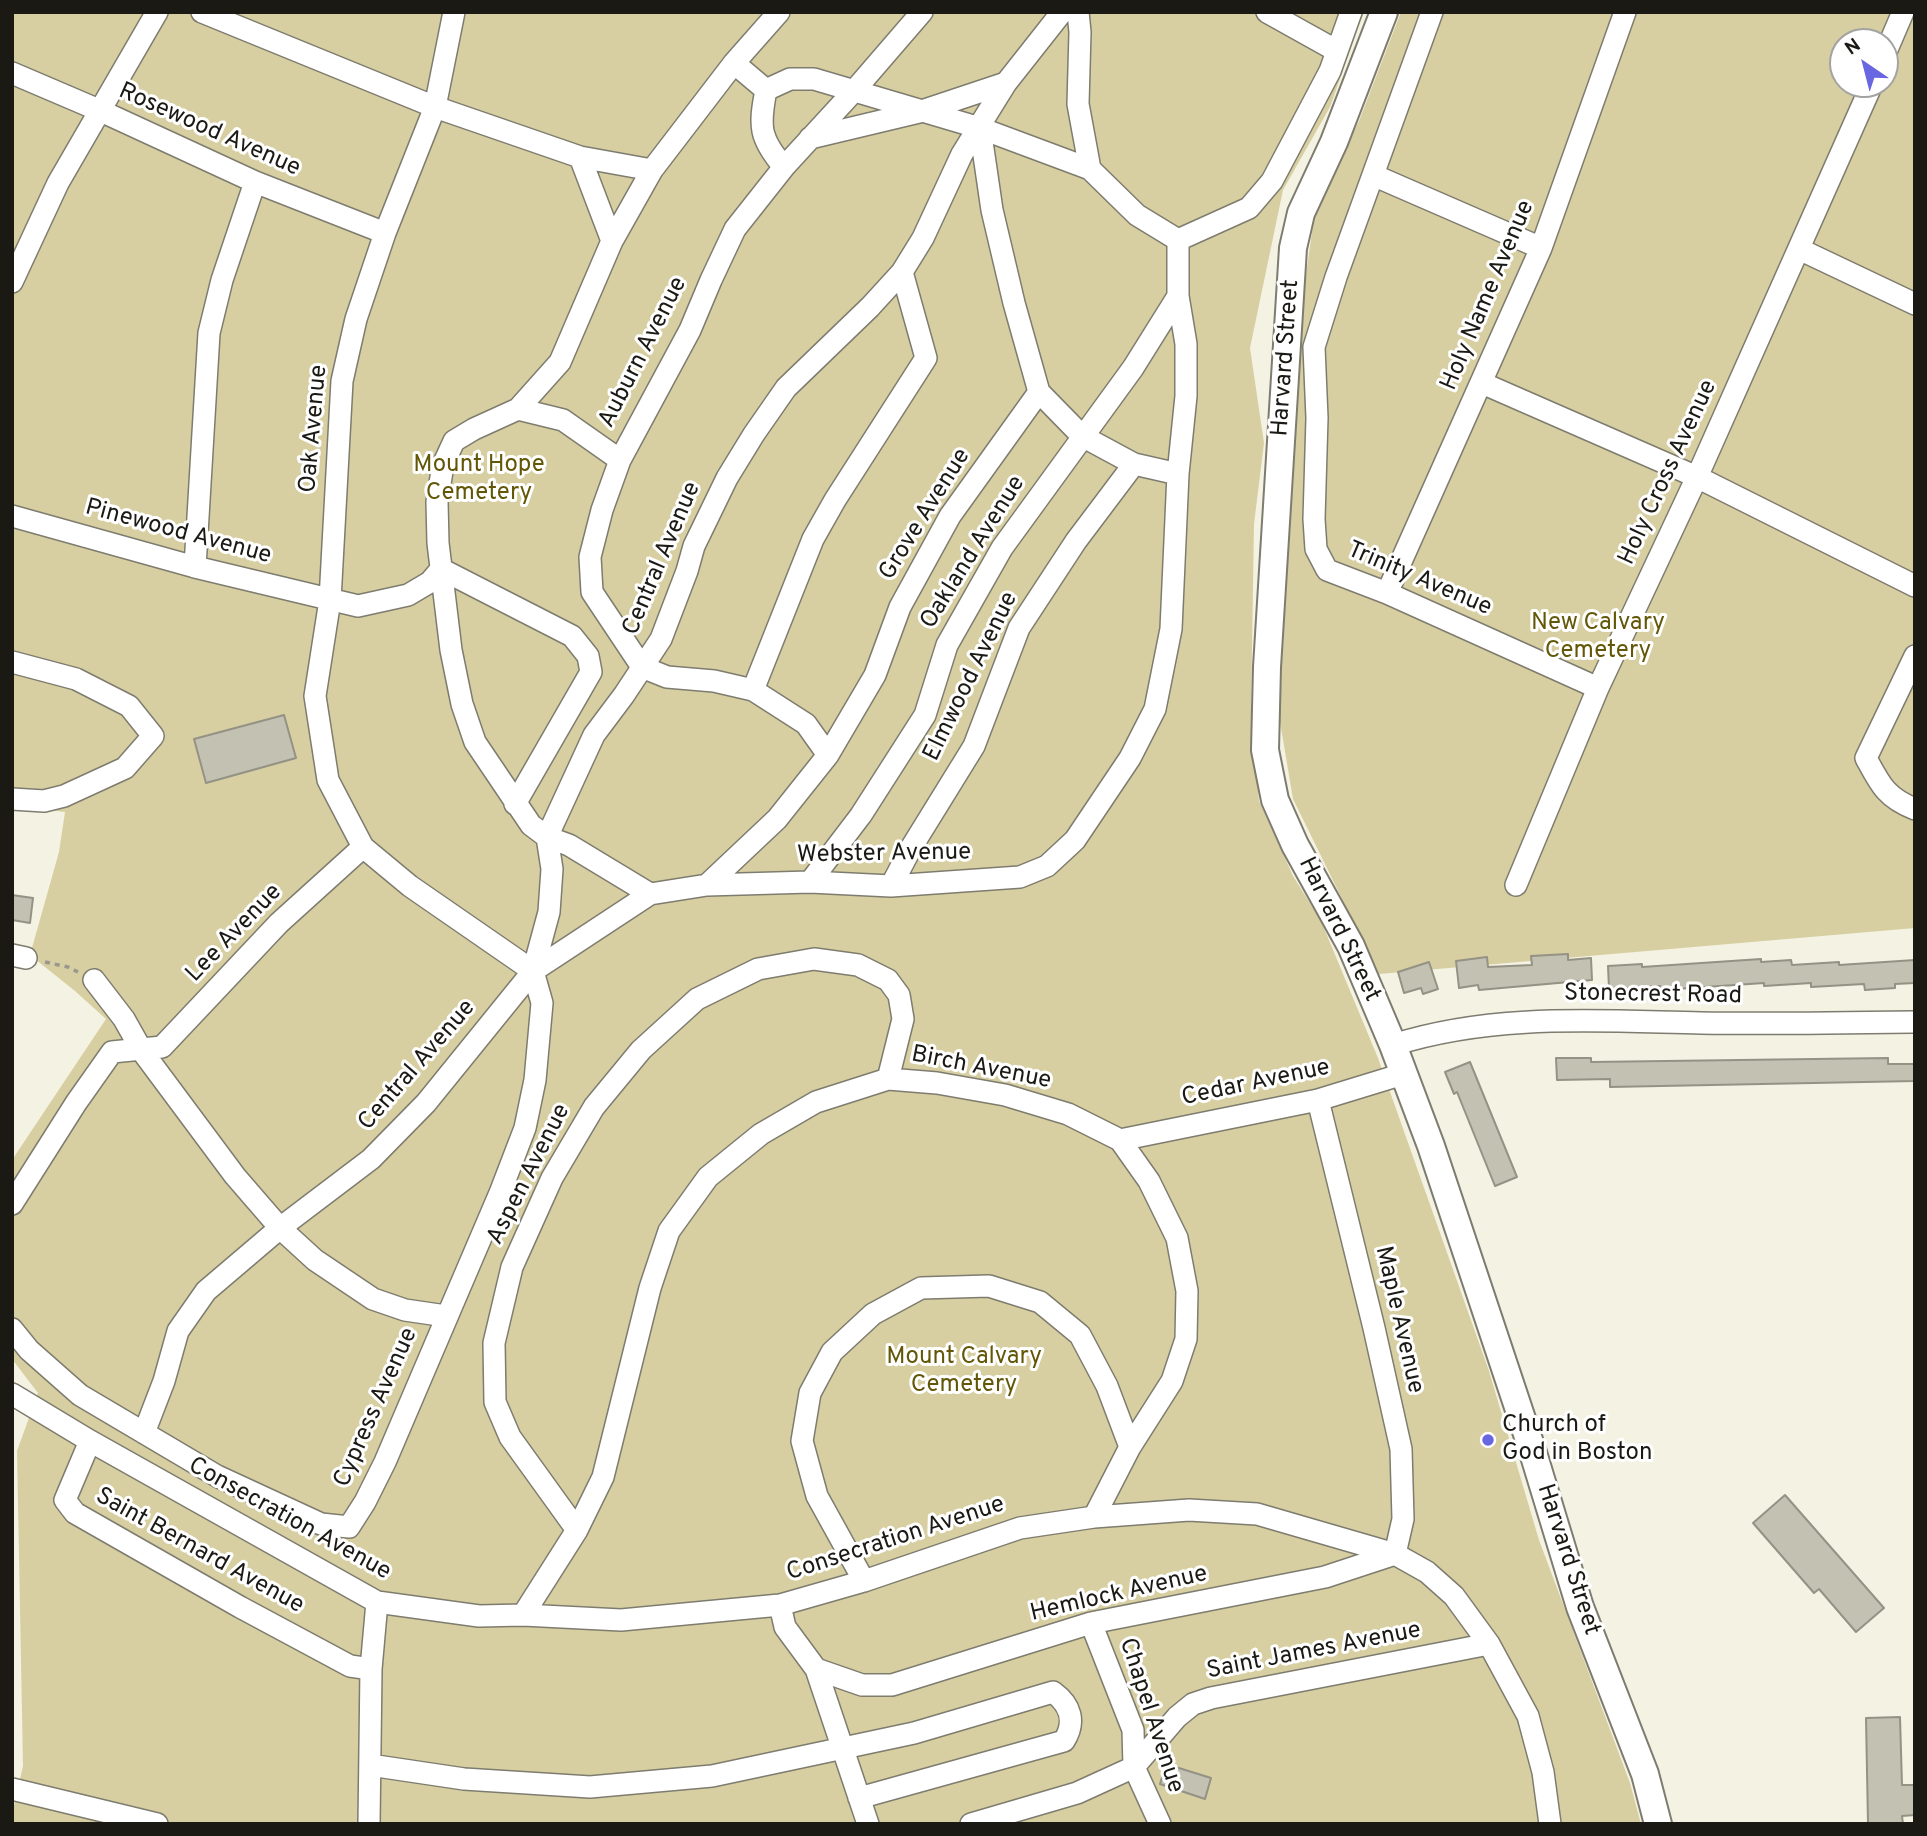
<!DOCTYPE html>
<style>
body{margin:0}
#map{position:relative;width:1927px;height:1836px;overflow:hidden;background:#f4f2e3;font-family:Overpass,sans-serif}
canvas{display:block}
.frame{position:absolute;inset:0;border:14px solid #1a1914;pointer-events:none}
.north{position:absolute;left:1829px;top:28px;width:70px;height:70px;box-sizing:border-box;background:#fff;border:2px solid #a3a3a1;border-radius:50%;rotate:325deg;font-size:19px;font-weight:700;line-height:28px;text-align:center;color:#1a1914}
.north::after{content:'';display:block;margin:auto;width:24px;height:32px;background:#6866e0;clip-path:polygon(50% 0,100% 100%,50% 72%,0 100%)}
</style>
<div id="map">
<canvas width="1927" height="1836"></canvas>
<div class="frame"></div>
<div class="north">N</div>
</div>
<script>
const ctx = document.querySelector('canvas').getContext('2d');
ctx.lineJoin = 'round';
function fillPath(path, color) {
  ctx.fillStyle = color;
  ctx.fill(path, 'evenodd');
}
function trace(path, color, width, dash) {
  ctx.strokeStyle = color;
  ctx.lineWidth = width;
  ctx.lineCap = dash ? 'butt' : 'round';
  ctx.setLineDash(dash || []);
  ctx.stroke(path);
}
function drawText(font, color, halo, rows, align = 'center') {
  ctx.font = font + ' Overpass,sans-serif';
  ctx.lineWidth = 6;
  ctx.setLineDash([]);
  ctx.textBaseline = 'middle';
  ctx.strokeStyle = halo;
  ctx.fillStyle = color;
  for (const [text, x, y, turn = 0] of rows) {
    ctx.save();
    ctx.translate(x, y);
    ctx.rotate((+turn || 0) * Math.PI / 180);
    ctx.textAlign = isNaN(turn) ? turn : align;
    if (halo) ctx.strokeText(text, 0, 0);
    ctx.fillText(text, 0, 0);
    ctx.restore();
  }
}
fillPath(new Path2D(`
 M12 12H1364L1330 107 1283 190 1250 348 1264 443 1254 524 1251 712 1259 801 1293 876 1321 921 1378 1058 1489 1371 1539 1540 1630 1783 1641 1824H12V1814L23 1766 17 1451 38 1393 12 1359V1160L106 1019 75 991 30 955 59 852 65 812 12 806Z
 M1401 12H1915V928L1379 974 1293 799 1278 710 1305 282 1316 204 1359 121ZM1843 42H1885V84H1843Z`), '#d7cfa1');
const building = new Path2D(`
 M284 715 296 758 206 783 194 739Z
 M12 895 33 898 30 923 12 920Z
 M1568 954V960L1591 958 1592 980 1479 990 1478 985 1459 988 1456 961 1487 957 1488 967 1532 965 1531 956Z
 M1761 959V962L1791 960 1792 965 1839 962V965L1915 960V983L1895 984V988L1865 990 1864 984 1811 987V983L1764 986V983L1661 990 1660 986 1609 989 1608 966 1642 964V967Z
 M1429 962 1438 989 1423 994 1421 988 1404 993 1398 972Z
 M1556 1058H1591V1062L1888 1058V1064H1915V1081L1610 1087V1079L1557 1080Z
 M1470 1062 1517 1177 1495 1186 1457 1092 1454 1094 1445 1072Z
 M1785 1495 1884 1608 1856 1632 1819 1589 1814 1593 1753 1523Z
 M1900 1717 1902 1785H1915V1815L1902 1816 1903 1824H1868L1866 1718Z
 M1166 1764 1211 1778 1205 1799 1160 1784Z`);
fillPath(building, '#c3c1b2');
trace(building, '#949284', 2);
const minor = new Path2D(`
 M202 12 435 107 580 157 652 170
 M454 12 435 107 385 233 356 319 342 381 330 600 315 696 328 780 363 847 410 886 533 971
 M1078 12 1080 32 1078 104 1090 169
 M1267 12 1337 51
 M1432 12 1336 277 1314 347 1317 418 1314 519 1316 549 1327 570 1387 593 1598 688
 M1885 54 1903 12
 M734 63 766 90
 M12 73 101 111 255 182 385 233
 M766 90 790 79H814L980 128 1090 169 1137 215 1178 240
 M766 90C759 126 759 138 784 167
 M810 138 919 112 1006 83
 M580 157 612 241
 M1373 175 1541 248
 M1178 240 1249 208 1272 181 1330 71 1351 12
 M1799 249 1915 304
 M12 282 58 183 157 12
 M1482 383 1697 477 1915 586
 M1039 392 1082 436 1134 464 1178 474
 M518 409 563 420 620 460
 M12 516 195 567 358 606 408 595 430 582 441 569
 M195 567 209 333 222 280 255 182
 M441 569 572 636 588 656 591 672 515 804
 M1387 593 1541 248 1625 12
 M1915 656 1866 758C1880 784 1886 798 1915 809
 M12 662 76 679 129 706 153 736 125 768 64 796 44 801 12 799
 M642 667 592 592 590 557 602 510 620 460 690 330 711 280 735 229 784 167 853 92 922 12
 M642 667 667 677 714 681 753 690 806 724 828 755
 M753 690 813 539 835 500 926 358 902 272
 M810 882 861 815 925 715 947 645 1002 548 1133 368 1178 296
 M707 885 777 819 828 755 875 675 900 607 950 516 1039 392 1014 303 992 210 980 128
 M1516 885 1598 688 1697 477 1872 84
 M891 886 911 848 974 746 1019 628 1076 541 1134 464
 M650 894 569 845 547 837 531 825 475 742 462 704 451 650 438 543 437 502 443 465 454 441 474 429 518 409 560 362 612 241 652 170 734 63 779 12
 M12 955 26 958
 M533 971 650 894 707 885 810 882 891 886 1020 877 1047 866 1075 840 1130 758 1155 709 1171 629 1178 474 1186 396V344L1178 296V240
 M94 980 124 1019 142 1051 235 1176 280 1228 315 1260 373 1299 405 1310 446 1316
 M1393 1045C1493 1013 1597 1021 1701 1023 1772 1024 1843 1023 1915 1022
 M1318 1100 1374 1328 1401 1449 1403 1519 1395 1554
 M1120 1140 1318 1100 1403 1074
 M12 1204 76 1103 112 1052 162 1047 279 923 363 847
 M12 1329 29 1350 80 1395 217 1476 321 1524 349 1527 365 1502 385 1462 500 1193 525 1128 535 1080 542 1003 533 971
 M12 1394 90 1441 377 1602 479 1616 523 1615 621 1620 780 1605 864 1581 1020 1528 1094 1517 1189 1510 1257 1514 1395 1554 1427 1572 1454 1596 1489 1644 1528 1716 1543 1772 1550 1824
 M144 1433 164 1381 178 1331 206 1291 280 1228 371 1159 426 1103 533 971 549 912 552 869 547 837 594 735 624 695 661 639 687 571 694 546 727 478 754 434 786 388 870 307 902 272 923 238 962 154 1006 83 1062 12
 M90 1441 65 1500 75 1513 240 1607 350 1666 371 1669
 M577 1530 510 1437 495 1402 494 1343 512 1267 552 1178 594 1107 641 1050 697 999 758 969 814 959 858 965 888 980 899 995 903 1019 888 1079
 M864 1581 817 1496 802 1441 810 1393 832 1352 873 1314 921 1288 989 1286 1040 1302 1080 1335 1107 1386 1130 1447
 M780 1605 785 1627 816 1669 868 1824
 M523 1615 577 1530 603 1477 650 1288 669 1231 708 1177 761 1134 816 1102 888 1079 937 1083 1005 1095 1068 1114 1120 1140 1149 1181 1177 1238 1187 1291 1186 1339 1172 1381 1130 1447 1094 1517
 M1091 1623 1133 1730 1134 1767 1160 1824
 M816 1669 862 1685H892L1091 1623 1325 1577 1395 1554
 M370 1765 464 1779 590 1787 712 1776 914 1733 1053 1692C1071 1705 1076 1722 1064 1741L859 1798
 M12 1789 157 1824
 M369 1824 371 1669 377 1602
 M971 1824 1077 1793 1134 1767 1177 1717 1193 1704 1211 1698 1489 1644`);
const major = new Path2D(`
 M1384 12 1334 142 1301 213 1293 248 1267 667 1265 750 1275 800 1295 845 1351 946 1393 1045 1431 1146 1531 1446 1580 1607 1645 1774 1658 1824`);
trace(minor, '#7e7c6f', 24);
trace(major, '#7e7c6f', 30);
trace(new Path2D(`
 M45 962 68 967 78 972`), '#9a988d', 3.5, [5, 5]);
trace(minor, '#fff', 21);
trace(major, '#fff', 26);
for (const [x, y, r, color] of [
 [1488,1440,7,"#6866e0"]
]) {
  const dot = new Path2D();
  dot.arc(x, y, r, 0, 2 * Math.PI);
  ctx.fillStyle = color;
  ctx.fill(dot);
  trace(dot, '#fff', 2.5);
}
drawText('24px', '#1a1914', '#fff', [
 ["Rosewood Avenue",209,131,24],
 ["Holy Name Avenue",1489,296,-67],
 ["Auburn Avenue",644,353,-63],
 ["Harvard Street",1287,358,-86],
 ["Oak Avenue",315,429,-85],
 ["Holy Cross Avenue",1669,473,-65],
 ["Grove Avenue",926,515,-58],
 ["Pinewood Avenue",178,533,15],
 ["Oakland Avenue",974,553,-58],
 ["Central Avenue",663,559,-67],
 ["Trinity Avenue",1419,580,23],
 ["Elmwood Avenue",972,677,-64],
 ["Webster Avenue",884,855,-1],
 ["Harvard Street",1338,930,64],
 ["Lee Avenue",235,934,-46],
 ["Stonecrest Road",1653,996,1],
 ["Central Avenue",418,1066,-49],
 ["Birch Avenue",981,1069,11],
 ["Cedar Avenue",1256,1084,-12],
 ["Aspen Avenue",530,1175,-63],
 ["Maple Avenue",1398,1320,77],
 ["Cypress Avenue",377,1408,-66],
 ["Consecration Avenue",289,1520,29],
 ["Consecration Avenue",896,1540,-18],
 ["Saint Bernard Avenue",199,1552,29],
 ["Harvard Street",1567,1560,72],
 ["Hemlock Avenue",1119,1595,-13],
 ["Saint James Avenue",1314,1652,-11],
 ["Chapel Avenue",1150,1716,72]
]);
drawText('24px', '#635707', '#fff', [
 ["Mount Hope",479,466],
 ["Cemetery",479,494],
 ["New Calvary",1598,624],
 ["Cemetery",1598,652],
 ["Mount Calvary",964,1358],
 ["Cemetery",964,1386]
]);
drawText('24px', '#1a1914', '#fff', [
 ["Church of",1502,1426],
 ["God in Boston",1502,1454]
], 'left');
</script>
